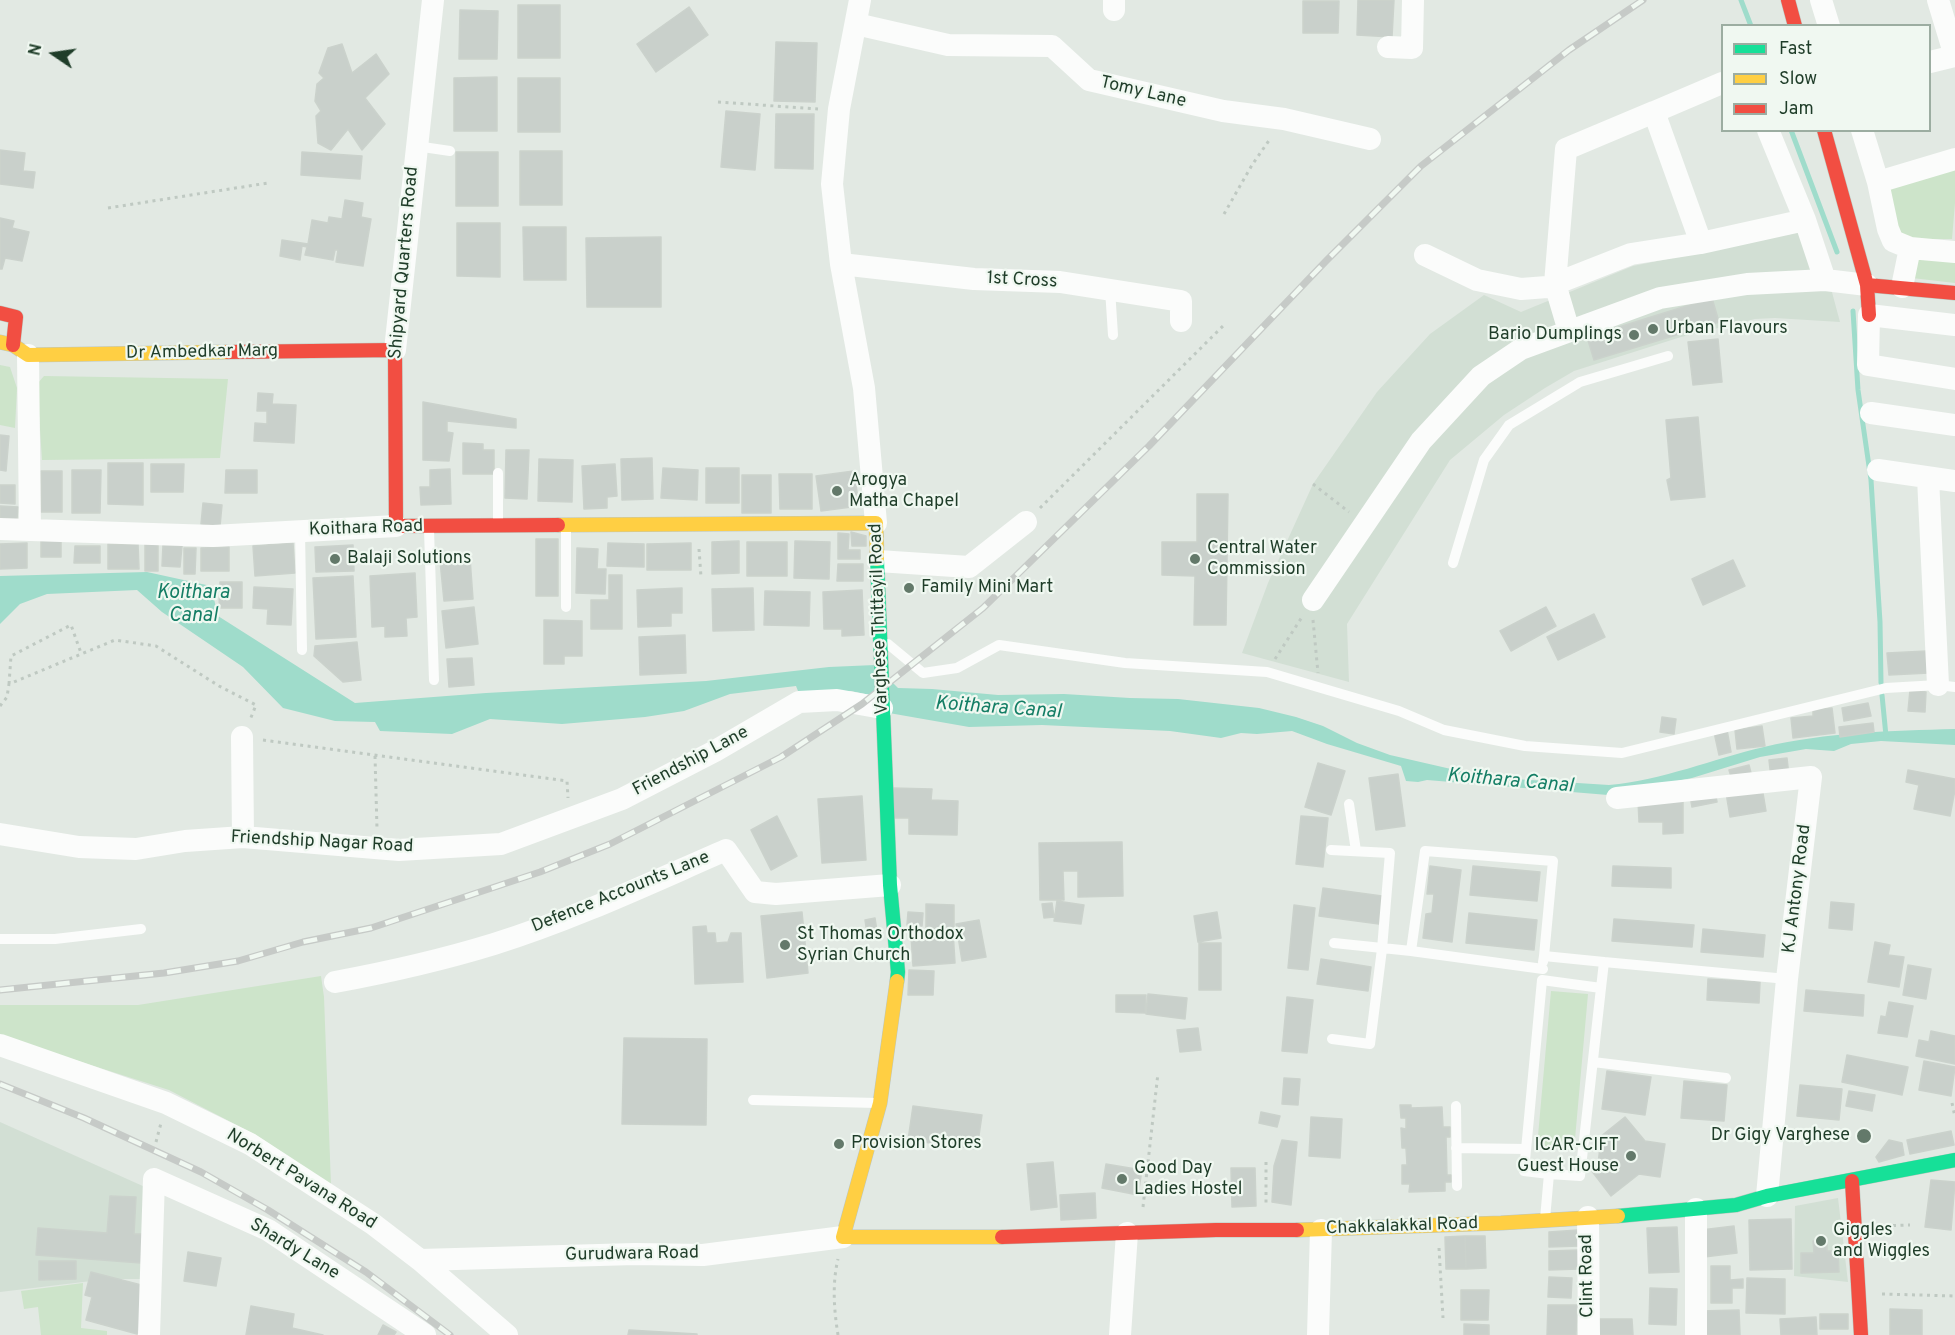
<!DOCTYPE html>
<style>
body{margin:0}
#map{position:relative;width:1955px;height:1335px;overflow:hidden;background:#e2e9e3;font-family:Overpass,sans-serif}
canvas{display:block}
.legend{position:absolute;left:1721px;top:24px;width:210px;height:108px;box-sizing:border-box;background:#f0f8f1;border:2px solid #9cada1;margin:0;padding:8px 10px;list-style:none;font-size:18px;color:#1f3d29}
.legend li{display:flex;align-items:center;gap:12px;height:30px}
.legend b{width:30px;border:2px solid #9cada1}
.north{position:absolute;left:24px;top:24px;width:60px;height:60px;-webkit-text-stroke:4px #f0f8f1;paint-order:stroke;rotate:283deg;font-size:16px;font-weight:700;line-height:24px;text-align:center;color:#1f3d29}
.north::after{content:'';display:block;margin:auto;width:21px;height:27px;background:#1f3d29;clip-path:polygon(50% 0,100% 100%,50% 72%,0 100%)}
</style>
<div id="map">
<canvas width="1955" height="1335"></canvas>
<ul class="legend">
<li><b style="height:8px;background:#16e098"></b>Fast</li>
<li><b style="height:8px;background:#ffcf43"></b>Slow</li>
<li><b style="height:8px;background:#f24e42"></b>Jam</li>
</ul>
<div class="north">N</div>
</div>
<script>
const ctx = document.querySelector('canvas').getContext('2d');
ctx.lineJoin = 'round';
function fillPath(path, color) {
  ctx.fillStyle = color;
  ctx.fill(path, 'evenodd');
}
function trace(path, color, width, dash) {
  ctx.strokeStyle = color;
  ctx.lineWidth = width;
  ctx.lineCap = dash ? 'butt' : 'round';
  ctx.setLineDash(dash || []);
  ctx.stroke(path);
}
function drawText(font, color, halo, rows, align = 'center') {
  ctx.font = font + ' Overpass,sans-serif';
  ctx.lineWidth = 4.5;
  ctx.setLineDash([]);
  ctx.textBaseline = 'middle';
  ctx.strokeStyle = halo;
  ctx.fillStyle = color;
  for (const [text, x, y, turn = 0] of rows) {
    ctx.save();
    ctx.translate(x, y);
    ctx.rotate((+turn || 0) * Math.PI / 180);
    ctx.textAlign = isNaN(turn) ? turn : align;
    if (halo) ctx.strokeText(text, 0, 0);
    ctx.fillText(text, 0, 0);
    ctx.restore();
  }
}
fillPath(new Path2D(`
 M1815 229 1840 322 1775 318 1755 319 1681 337 1574 371 1545 388 1504 415 1450 460 1347 624 1349 682 1242 653 1268 583 1313 484 1377 392 1430 334 1484 295 1521 312 1633 266Z
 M0 1122 145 1187 147 1279H108L0 1292Z
 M1838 1198 1848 1282 1794 1276 1795 1206Z`), '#d2dfd4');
fillPath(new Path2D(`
 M1955 167V203L1952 239H1905L1896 231 1884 186Z
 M1916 255 1955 259V283L1912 278Z
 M0 365 10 367 17 388 15 428 0 425Z
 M44 376 228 379 220 458 42 460 37 384Z
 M321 976 324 997 331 1185 256 1135 169 1090 0 1036V1005H138Z
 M1551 991 1588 994 1574 1150 1537 1147Z
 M83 1283 81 1328 107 1331V1335H41L38 1307 24 1309 21 1291Z`), '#cde4ca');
fillPath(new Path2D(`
 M147 572 211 586 218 616 355 703 486 693 706 681 829 667 875 665 898 688 932 689 998 695 1064 694 1130 698 1178 699 1259 708 1296 717 1323 726 1357 743 1390 755 1451 769 1499 778 1609 785C1663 780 1713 759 1764 747 1827 732 1891 731 1955 729V745L1881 741 1851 744 1834 751 1806 749 1760 757 1692 778 1608 795 1427 780 1418 782 1406 781 1401 766 1327 744 1292 731 1257 734 1241 733 1221 738 1170 731 1042 725 969 727 889 713 888 699 851 691 800 696 796 686 730 694 684 711 645 717 562 724 490 719 452 734 380 731 375 722 335 721 283 708 243 667 162 612 137 590 47 594 20 604 0 624V576Z`), '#9fdccb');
trace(new Path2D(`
 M1741 0 1751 26
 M1791 130 1837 252
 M1853 311 1858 390 1871 480 1880 622 1881 683
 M1882 695 1886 736`), '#9fdccb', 5);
const building = new Path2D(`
 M1358 0H1394L1392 37 1357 35Z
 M1303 1H1339L1338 33H1303Z
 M518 5H560V58H518Z
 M689 7 708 35 656 72 637 44Z
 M460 10 498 11 497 59H459Z
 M776 42 817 43 815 102 774 101Z
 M342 44 352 73 376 54 389 74 365 98 385 124 362 150 348 129 331 150 318 143 316 116 321 111 315 101 317 84 324 78 319 73 328 48Z
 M497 77V131H454V78Z
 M518 78H560V132H518Z
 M726 111 760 114 755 170 721 167Z
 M776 114H814L813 169 775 168Z
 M0 150 25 153 23 171 35 172 33 188 0 184Z
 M520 151H562V205H520Z
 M302 152 362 156 360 179 301 175Z
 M456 152H498V206H456Z
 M345 200 363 203 361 217 371 219 363 266 336 262 338 250H335L333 260 305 255 307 247 302 246 300 260 280 256 282 240 308 244 312 220 328 223 329 217 342 219Z
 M0 218 14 221 12 228 29 232 22 261 5 258 2 269H0Z
 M457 223H500V277L457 276Z
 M523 227H566V280H524Z
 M661 237V307H587L586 238Z
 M1712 298 1719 322 1594 360 1587 337Z
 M1718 339 1722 382 1693 385 1688 342Z
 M258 393 273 394 272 404 296 405 294 443 254 441 255 423 267 424V411H257Z
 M423 402 516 419V428L447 421V432L453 433 449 461 423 460Z
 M1698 417 1705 497 1671 500 1667 480 1671 478 1666 420Z
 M0 435 9 436 6 471 0 470Z
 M463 443 483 444V450H494V474H463Z
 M506 450H529L527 499 505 498Z
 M652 458 653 499 622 500 621 459Z
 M539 459 573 460 572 502 538 501Z
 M108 463H143V505L108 504Z
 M151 464H184L183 492H151Z
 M615 464 617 496 607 497V508L584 509 582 466Z
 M663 468 698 470 697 500 661 498Z
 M706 468H739V503H706Z
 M450 469 451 504 421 505 420 487H430V470Z
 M72 470H101L100 513H72Z
 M226 470H257V493H225Z
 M41 471H62V512H41Z
 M854 471 859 506 821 511 816 476Z
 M779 474H812V509H780Z
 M742 475H771V513H742Z
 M0 485H15V504L0 503Z
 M1197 494H1228L1226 625H1194L1195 576 1162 575V542H1197Z
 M203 503 222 505 220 526 201 524Z
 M0 506 18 507 17 519 0 518Z
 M851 532 866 536V546H852Z
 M838 533 849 534 848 550H860V559H838Z
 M536 539H558V596H536Z
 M41 540H61V557H41Z
 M739 541V573L712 574V542Z
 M795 541 830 542 829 579 794 578Z
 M145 542H158V571H145Z
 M747 542H787V576H747Z
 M27 543V568L0 569V544Z
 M293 543 295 573 255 576 253 546Z
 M608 543 644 544V567L607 566Z
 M691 543V570H647V544Z
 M108 544H138L139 569H108Z
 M163 545 182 546 180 567 162 566Z
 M353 545 354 571 316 572 315 547Z
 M75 546H100V563H74Z
 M229 547V571H201V548Z
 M184 548H196L195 574H184Z
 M577 548 598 549 597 569H606L605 594 576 593Z
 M470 558 473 599 444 601 440 561Z
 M1733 560 1745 586 1703 605 1692 579Z
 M838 564H863V581H837Z
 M415 573 417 617 406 618 407 636 385 637V626L372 627 370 576Z
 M609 575H622V629H591V600H609Z
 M353 576 356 637 316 639 313 578Z
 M220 582H242V608H219Z
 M254 587 293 589 291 625 267 624 268 609 253 608Z
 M682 588V613H671V626L638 627 637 590Z
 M753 588 754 630 713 631 712 589Z
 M862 590 864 635 842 636V629H824L823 592Z
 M765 591 810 592 809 626 764 625Z
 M474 607 478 644 446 648 442 611Z
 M1546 607 1556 626 1511 651 1500 631Z
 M1594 614 1605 637 1558 660 1547 637Z
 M544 620 582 621V656H564V664H544Z
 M685 635 686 673 640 675 639 637Z
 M357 642 361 680 343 682 314 656 315 646Z
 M1927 651 1929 673 1889 675 1887 653Z
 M472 658 474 685 449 687 447 659Z
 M1910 690 1926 692 1925 712 1908 711Z
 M1868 703 1871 716 1844 721 1842 708Z
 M1832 708 1835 733 1793 738 1791 718 1813 716V710Z
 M1662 717 1676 719 1674 734 1660 732Z
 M1873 723 1874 732 1840 737 1839 727Z
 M1762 726 1765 746 1737 749 1735 730Z
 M1727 730 1731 752 1719 755 1714 732Z
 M1787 758 1789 776 1771 778 1769 760Z
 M1318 763 1345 771 1331 815 1305 807Z
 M1749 765 1752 777 1733 783 1729 770Z
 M1908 770 1955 779V790L1950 816 1914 809 1919 785 1906 782Z
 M1398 774 1405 826 1376 830 1369 778Z
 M1762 787 1766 811 1730 817 1726 793Z
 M892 788 932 789 931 800 958 801 957 835 909 834V818H892Z
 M1715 791 1717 802 1692 807 1690 796Z
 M862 796 866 860 822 863 818 799Z
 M1683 799V833L1663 834V822H1639L1638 800Z
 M777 816 797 856 771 870 751 830Z
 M1301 816 1328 818 1323 867 1296 864Z
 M1122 842 1123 896 1078 897V871H1063L1064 900H1040L1039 843Z
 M1430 866 1461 870 1452 942 1423 938 1426 914 1432 913 1434 894H1427Z
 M1473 866 1540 872 1537 901 1470 895Z
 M1613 866 1671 868V888L1612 886Z
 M1323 888 1382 896 1379 924 1319 916Z
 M1057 901 1084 905 1081 924 1054 921Z
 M1831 902 1854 904 1852 930 1829 928Z
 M1052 903 1054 917 1044 918 1042 904Z
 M926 904 954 905V929L926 928Z
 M1294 905 1315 908 1308 970 1288 968Z
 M802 912 808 973 767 978 761 916Z
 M908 912 923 913 922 926 907 925Z
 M1217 912 1221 938 1198 942 1194 916Z
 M1469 913 1537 920 1534 950 1466 943Z
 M875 918 877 931 867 933 865 920Z
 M1614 919 1694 925 1692 947 1612 941Z
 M979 920 986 957 962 961 956 924Z
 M706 926 707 933H715L716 943 728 942 731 933H741L743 982 695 984 693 927Z
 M1703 929 1765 935 1763 957 1701 952Z
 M953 931 955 963 913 966 911 935Z
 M1875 942 1890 945 1888 955 1904 957 1899 987 1868 982Z
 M1199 943H1221V990H1199Z
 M1321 959 1371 967 1368 991 1317 984Z
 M1908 965 1931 969 1926 999 1903 995Z
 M909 970 934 971 933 995H908Z
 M1708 979 1760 982 1759 1003 1707 1000Z
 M1806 990 1864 995 1863 1016 1804 1011Z
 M1148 994 1187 998 1185 1019 1146 1014Z
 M1116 995H1146L1145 1013 1116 1012Z
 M1287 997 1313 1000 1307 1053 1282 1051Z
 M1889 1002 1913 1006 1907 1037 1878 1033 1881 1016 1886 1017Z
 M1198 1028 1201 1050 1180 1052 1177 1030Z
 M1931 1031 1955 1036V1064L1916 1056 1919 1040 1929 1042Z
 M624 1038 707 1039 706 1125 622 1124Z
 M1847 1055 1908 1067 1902 1095 1842 1082Z
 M1924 1061 1955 1067 1951 1096 1919 1090Z
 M1607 1071 1651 1077 1645 1115 1602 1109Z
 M1284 1078 1300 1079 1298 1105 1282 1104Z
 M1684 1081 1727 1085 1724 1121 1681 1118Z
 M1800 1085 1842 1089 1839 1120 1797 1116Z
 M1849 1091 1875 1095 1872 1111 1846 1106Z
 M1400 1105H1411V1108L1442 1107 1443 1127H1450V1137H1446L1447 1175H1451V1182H1445V1191L1409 1192 1410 1184H1402V1165H1407L1406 1148H1402L1401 1128 1406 1129V1118H1401Z
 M913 1106 982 1115 977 1149 908 1140Z
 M1261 1112 1280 1116 1277 1127 1259 1123Z
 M1311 1117 1342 1119 1340 1158 1309 1156Z
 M1625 1117 1645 1141 1665 1144 1660 1177 1639 1174 1611 1196 1591 1170 1598 1164 1600 1147 1595 1141Z
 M1951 1131 1954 1145 1910 1154 1907 1140Z
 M1282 1140 1297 1142 1291 1205 1272 1202 1274 1166Z
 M1889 1140 1902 1143 1904 1155 1879 1162 1876 1157Z
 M1053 1162 1057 1207 1031 1210 1027 1164Z
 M1106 1164 1142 1170 1138 1195 1102 1188Z
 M1231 1168H1255L1256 1206 1232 1207Z
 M1931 1180 1955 1182 1951 1230 1925 1227Z
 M1095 1193 1096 1218 1061 1220 1060 1195Z
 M110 1196 136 1197 134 1234H143L141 1263 36 1255 38 1228 107 1233Z
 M1791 1219 1792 1269 1750 1270 1749 1220Z
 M1734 1226 1737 1253 1704 1257 1701 1230Z
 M1677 1227 1679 1272 1649 1273 1647 1228Z
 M1578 1230 1579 1246 1549 1247V1232Z
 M1465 1236H1485L1486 1268 1466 1269Z
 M1465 1236 1466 1269H1446L1445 1237Z
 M1813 1241H1827V1251H1838L1839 1272 1801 1273V1253H1814Z
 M1579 1250V1269L1549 1270V1251Z
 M188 1252 221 1258 216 1286 184 1281Z
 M39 1261H76V1279L39 1280Z
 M1711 1266H1730V1280L1743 1279V1288H1732V1303H1711Z
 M91 1272 149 1287 137 1334 86 1320 92 1297 85 1295Z
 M1549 1277 1572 1278 1571 1298 1548 1297Z
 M1747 1278 1785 1279V1314L1746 1313Z
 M1650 1288 1677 1289 1676 1325 1649 1324Z
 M1461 1290H1489L1488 1320H1461Z
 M1548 1305H1577L1576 1335H1547Z
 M251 1306 294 1314 292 1328 323 1335H246Z
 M1890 1309 1922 1310V1335H1890Z
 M1739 1310 1740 1335H1700L1699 1311Z
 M1820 1314H1848V1329H1820Z
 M1816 1317 1817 1335H1781L1780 1319Z
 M1598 1319H1632L1633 1335H1598Z
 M1464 1324 1489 1325V1335H1464Z
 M383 1325 396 1332 394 1335H378Z
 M629 1330 697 1334V1335H628Z`);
fillPath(building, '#c9d0cb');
trace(building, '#cbd2cc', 1.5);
const fast = new Path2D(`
 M877 559 890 885 898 972 897 981
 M1618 1216 1736 1205 1767 1196 1955 1160`);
const slow = new Path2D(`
 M0 342 13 345 28 355 228 352
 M558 525 876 523 877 559
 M897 981 880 1103 843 1237H1002
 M1297 1230 1501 1223 1618 1216`);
const jam = new Path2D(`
 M1788 0 1795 26
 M1824 130 1867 285 1869 315
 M1867 285 1955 293
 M0 313 16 317 13 345
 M228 352 395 350 396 526 558 525
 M1852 1181 1861 1335
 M1002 1237 1216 1230H1297`);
trace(fast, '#bcc6be', 15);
trace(slow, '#bcc6be', 15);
trace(jam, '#bcc6be', 15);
trace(new Path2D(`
 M718 102 818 109
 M108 208 268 183
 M1224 214 1252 165 1270 139
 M1313 484 1349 512
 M1040 508 1225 324
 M699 549 701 577
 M1313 620 1318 673
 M1275 659 1302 617
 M9 684 11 656 71 625 81 653
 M0 706 7 697 9 684 115 640 156 646 219 686 256 705 250 720
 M263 740 567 781 568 798
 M375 756 377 829
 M1952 1103 1955 1117
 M156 1142 161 1123
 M1266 1162V1204
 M1143 1207 1158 1073
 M1878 1226 1910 1225
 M1439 1248 1443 1318
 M1882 1294 1955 1296
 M838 1335C834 1310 832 1284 838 1259`), '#bfc9c2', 3, [3, 4.5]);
trace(new Path2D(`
 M416 146 450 151
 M1110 289 1113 335
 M498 523V473
 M566 526V607
 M429 530 434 680
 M300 531 302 650
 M1453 563 1484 460 1509 425 1580 382 1668 356
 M888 644 923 673 957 668 999 645 1125 663 1267 672 1399 711 1444 730 1525 746 1622 753 1886 688 1938 685 1955 687
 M1349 804 1356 851
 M1331 850 1390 853 1382 949 1370 1044 1332 1039
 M0 939H55L141 929
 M1334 943 1411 951 1543 969
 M1411 951 1425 851 1553 861 1544 956
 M1543 962 1544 956 1604 962 1601 988
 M1604 962 1787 979
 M1593 1062 1726 1078
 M753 1100 877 1103
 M1456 1106 1457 1186
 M1456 1148 1526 1149
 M1545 1219 1549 1174 1524 1171 1542 980 1601 988 1580 1176 1549 1174`), '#fbfcfb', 10);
trace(new Path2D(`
 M860 0 839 109 832 184 841 264 864 388 876 523
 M1821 0 1829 26
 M1114 10V0
 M856 24 948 45 1052 46 1089 80 1223 111 1284 119 1370 139
 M1388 47 1412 48 1413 0
 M1930 62 1955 56 1938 0
 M1722 83 1654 112 1701 243 1805 220
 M1768 130 1805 220 1825 280
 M1862 130 1878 182 1888 229 1893 241 1910 248 1955 252
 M1878 182 1955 159
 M1425 255 1477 280 1521 289 1547 287 1631 254 1701 243
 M841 264 974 279 1060 282 1181 301V321
 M1902 287 1910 248
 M1955 325 1869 315 1868 365 1955 379
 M1569 331 1555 284 1566 149 1654 112
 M395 350 433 0
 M28 355 30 530
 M1871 413 1955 425
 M1878 470 1955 481
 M1928 478 1938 685
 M0 529 213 536 396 526
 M878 561 969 567 1026 522
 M1313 600 1421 441 1481 376 1521 349 1660 298 1747 284 1825 280 1867 285
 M242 737 243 837
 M1617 798 1811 777 1787 979 1767 1196
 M0 834 79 847 136 849 185 841 243 837 399 850 501 844 622 799 715 751 799 702 837 700 882 708
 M335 982C389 972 442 960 494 944 574 919 650 883 726 850L755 892 776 894 890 885
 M0 1045 166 1103 250 1144 373 1224 420 1260 507 1335
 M1588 1217 1589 1335
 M420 1260 635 1254 703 1255 843 1237
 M149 1335 154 1179 268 1230 425 1335
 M1120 1335 1127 1233
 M1318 1335 1321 1230
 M1696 1335V1209`), '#fbfcfb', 22);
trace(fast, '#16e098', 14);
trace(slow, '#ffcf43', 14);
trace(jam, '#f24e42', 14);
const rail = new Path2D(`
 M0 990 164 973 238 961 303 942 371 928 540 872 610 844 781 757 862 704 983 608 1149 446 1326 261 1421 166 1569 50 1643 0
 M0 1084 84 1118 201 1172 268 1210 366 1272 450 1335`);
trace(rail, '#c6cac7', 7);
trace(rail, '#f0f8f1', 4.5, [14]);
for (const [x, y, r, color] of [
 [1653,329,6,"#63796a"],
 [1634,335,6,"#63796a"],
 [837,491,6,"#63796a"],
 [335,559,6,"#63796a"],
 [1195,559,6,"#63796a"],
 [909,588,6,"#63796a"],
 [785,945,6,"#63796a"],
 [1864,1136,8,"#63796a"],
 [839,1144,6,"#63796a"],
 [1631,1156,6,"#63796a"],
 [1122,1179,6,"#63796a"],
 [1821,1241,6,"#63796a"]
]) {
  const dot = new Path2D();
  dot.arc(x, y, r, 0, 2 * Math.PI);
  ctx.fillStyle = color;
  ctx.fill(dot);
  trace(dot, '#f0f8f1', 2);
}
drawText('18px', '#1f3d29', '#f0f8f1', [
 ["Tomy Lane",1143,93,13],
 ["Shipyard Quarters Road",405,263,-85],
 ["1st Cross",1022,281,3],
 ["Dr Ambedkar Marg",202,353,-1],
 ["Koithara Road",366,529,-2],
 ["Varghese Thittayil Road",880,619,-92],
 ["Friendship Lane",691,762,-28],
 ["Friendship Nagar Road",322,843,3],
 ["KJ Antony Road",1798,889,-83],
 ["Defence Accounts Lane",621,893,-22],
 ["Norbert Pavana Road",301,1180,32],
 ["Chakkalakkal Road",1402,1227,-2],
 ["Shardy Lane",294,1250,31],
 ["Gurudwara Road",632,1255,-1],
 ["Clint Road",1588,1276,-91]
]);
drawText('18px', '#1f3d29', '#f0f8f1', [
 ["Urban Flavours",1665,329],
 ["Bario Dumplings",1622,335,"right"],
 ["Arogya",849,481],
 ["Matha Chapel",849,502],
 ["Central Water",1207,549],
 ["Commission",1207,570],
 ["Balaji Solutions",347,559],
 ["Family Mini Mart",921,588],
 ["St Thomas Orthodox",797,935],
 ["Syrian Church",797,956],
 ["Dr Gigy Varghese",1850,1136,"right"],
 ["Provision Stores",851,1144],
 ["ICAR-CIFT",1619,1146,"right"],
 ["Guest House",1619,1167,"right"],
 ["Good Day",1134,1169],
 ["Ladies Hostel",1134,1190],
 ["Giggles",1833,1231],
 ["and Wiggles",1833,1252]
], 'left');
drawText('italic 20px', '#147e65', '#f0f8f1', [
 ["Koithara",193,594],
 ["Canal",193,617],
 ["Koithara Canal",998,709,4],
 ["Koithara Canal",1510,782,5]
]);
</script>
